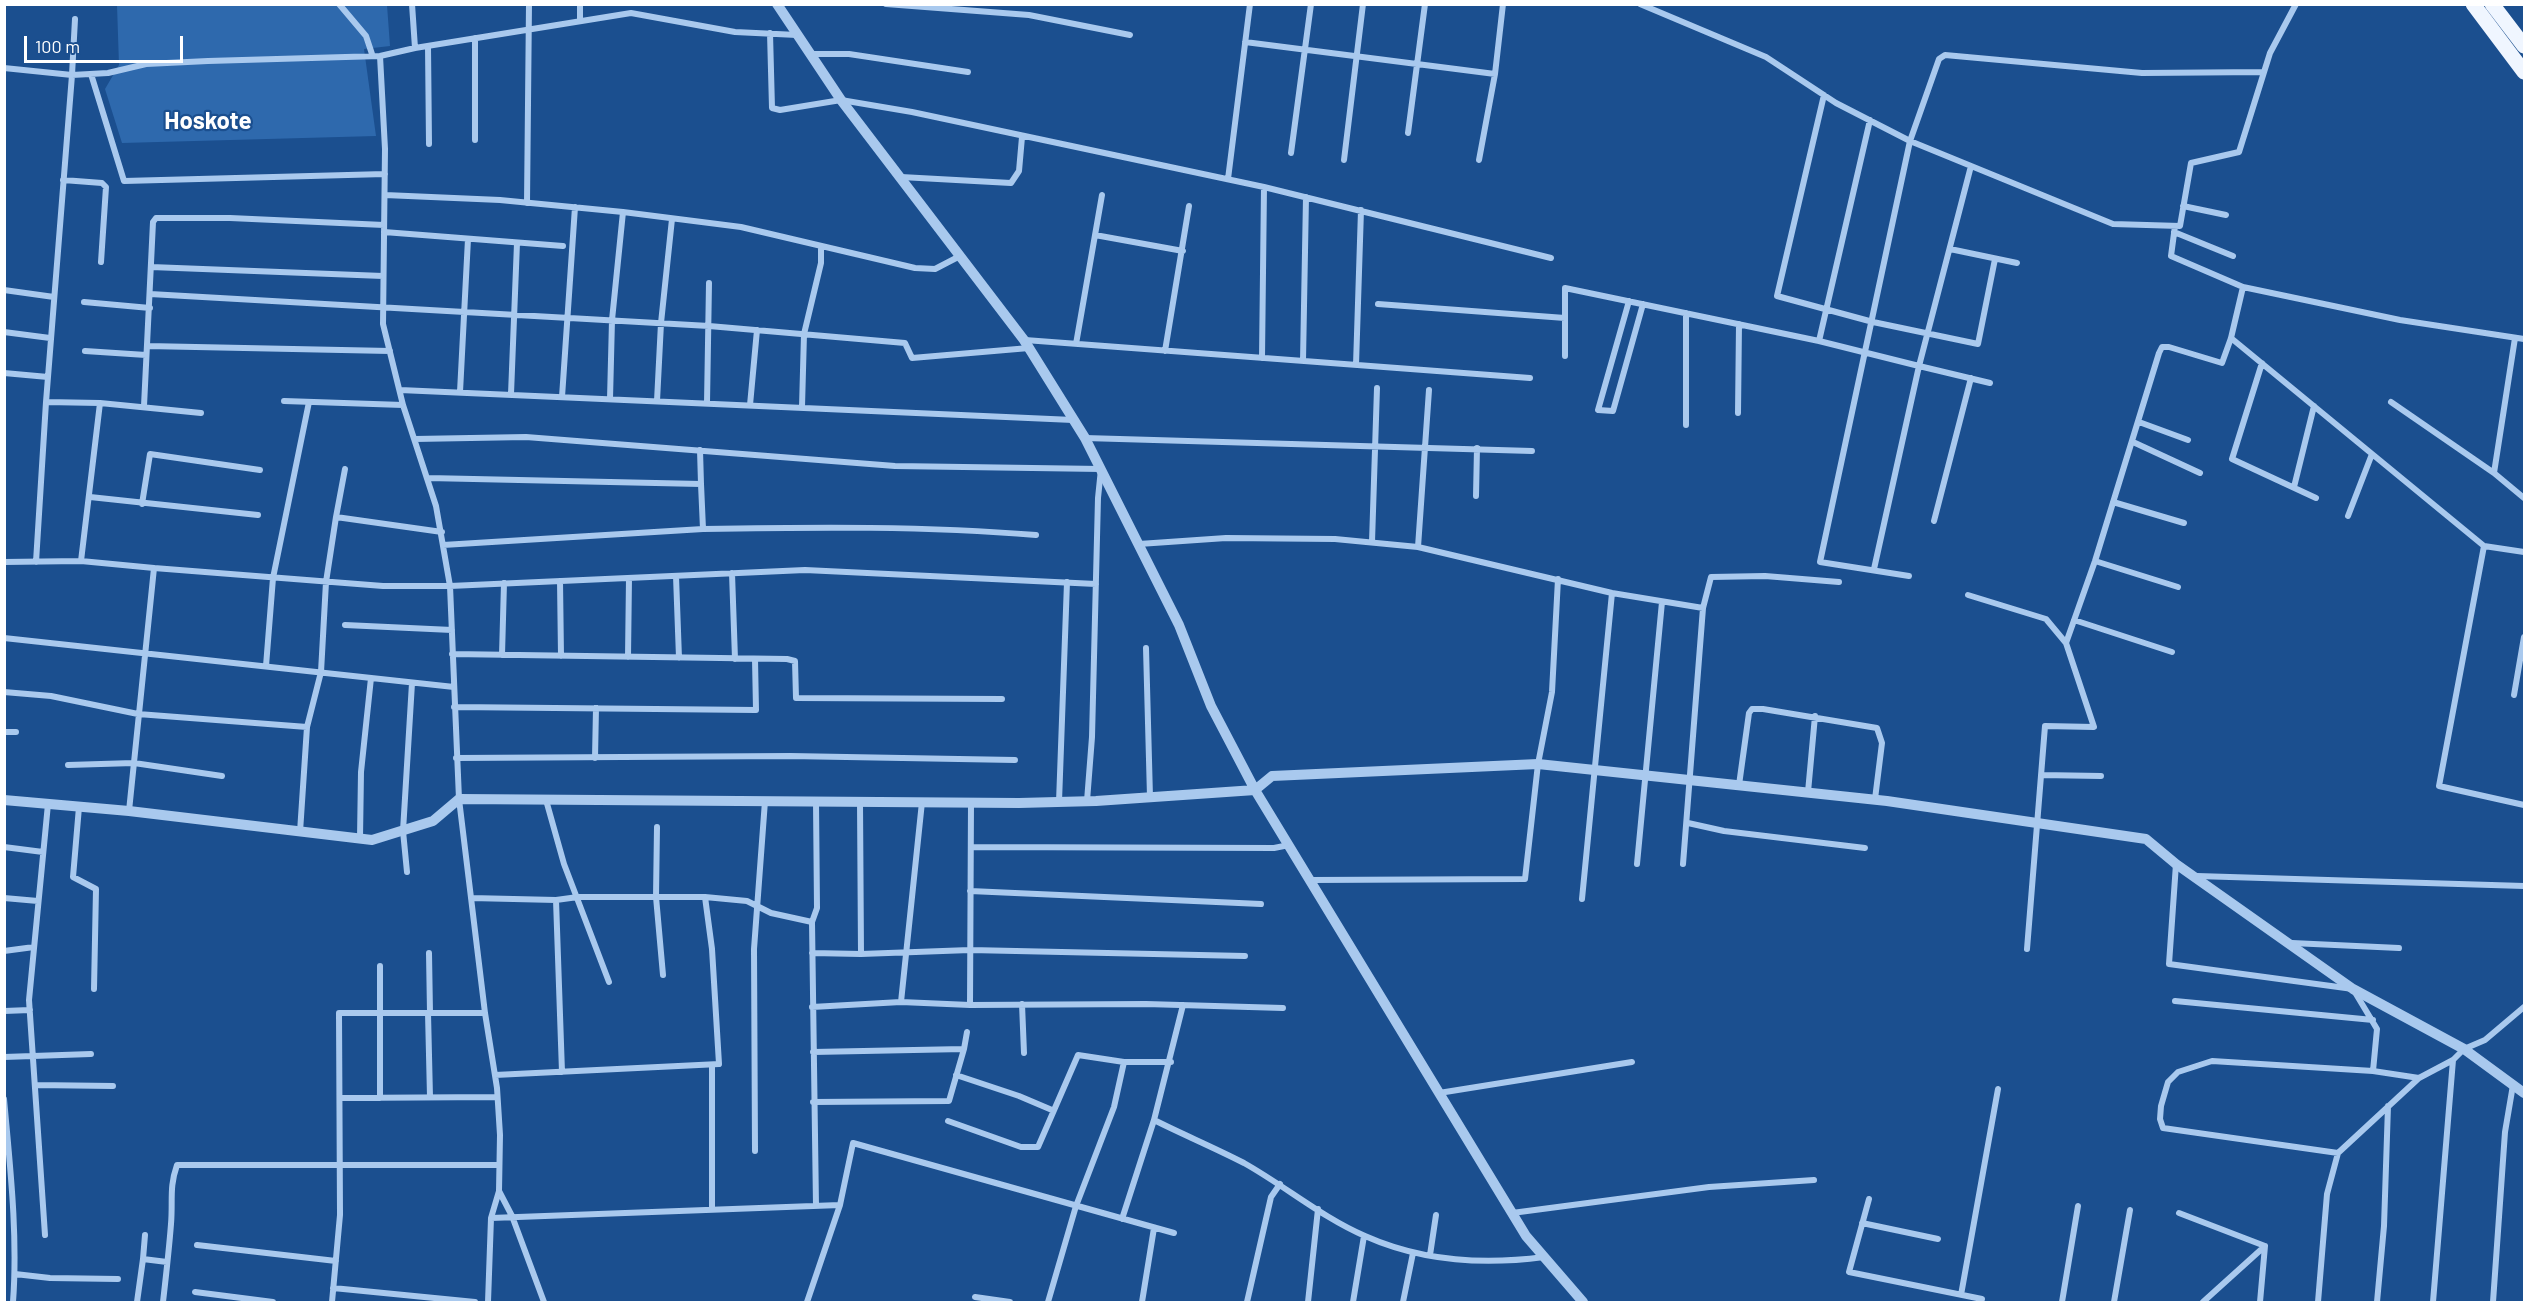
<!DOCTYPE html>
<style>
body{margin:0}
#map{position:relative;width:2529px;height:1307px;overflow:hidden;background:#1b4f8f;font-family:Barlow,sans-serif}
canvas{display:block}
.frame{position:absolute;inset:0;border:6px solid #fff;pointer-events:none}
.scale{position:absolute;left:24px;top:36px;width:159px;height:27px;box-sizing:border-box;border:3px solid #fff;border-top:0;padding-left:8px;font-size:18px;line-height:21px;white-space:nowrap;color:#fff;-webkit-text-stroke:4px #1b4f8f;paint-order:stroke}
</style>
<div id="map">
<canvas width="2529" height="1307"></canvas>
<div class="frame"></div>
<div class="scale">100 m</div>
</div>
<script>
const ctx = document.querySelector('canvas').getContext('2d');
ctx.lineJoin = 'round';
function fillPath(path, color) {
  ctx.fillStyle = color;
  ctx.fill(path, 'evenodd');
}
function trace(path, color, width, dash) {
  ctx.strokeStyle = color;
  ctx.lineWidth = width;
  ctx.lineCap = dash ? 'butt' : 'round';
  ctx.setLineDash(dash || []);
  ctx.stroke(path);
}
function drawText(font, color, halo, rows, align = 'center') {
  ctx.font = font + ' Barlow,sans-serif';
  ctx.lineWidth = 4.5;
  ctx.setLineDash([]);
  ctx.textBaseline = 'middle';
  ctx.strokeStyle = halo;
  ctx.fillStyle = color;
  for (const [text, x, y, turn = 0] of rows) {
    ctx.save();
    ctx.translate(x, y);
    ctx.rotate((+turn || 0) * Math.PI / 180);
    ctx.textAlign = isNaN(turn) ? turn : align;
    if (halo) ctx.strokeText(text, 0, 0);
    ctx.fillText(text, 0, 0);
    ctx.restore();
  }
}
fillPath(new Path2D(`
 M117 5H387L390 46 364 49 376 136 122 143 105 89 119 65Z`), '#2e69ad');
trace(new Path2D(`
 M339 4 366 36 372 54
 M412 4 415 48 631 13 735 32 797 35
 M580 4V20
 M886 4 1029 15 1130 35
 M1640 4 1766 57 1836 103 1910 141 2113 224 2180 226 2191 163 2239 152 2270 53 2296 4
 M75 19 72 75 108 73 146 64 208 61 380 56 415 48
 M770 33 772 108 780 110 841 100 912 112 1264 187 1551 258
 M475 38V140
 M1245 42 1495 74 1503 4
 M428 46 429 144
 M810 54H849L968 72
 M380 56 385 149 383 324 403 405 436 506 450 586 459 799 485 1013 497 1088 500 1135 499 1191 512 1216 544 1302
 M4 68 72 75 46 402 100 403 81 561 154 568 129 811
 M91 74 124 181 385 174
 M1824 95 1777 296 1873 322 1978 344 1995 259
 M1408 133 1425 4
 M1291 153 1311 4
 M1344 160 1363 4
 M1479 160 1495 74
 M901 177 1011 183 1019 171 1022 137
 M1228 179 1250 4
 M63 180 102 183 106 187 101 262
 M385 195 500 200 623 212 741 227 915 268 935 269 960 256
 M527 203 529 4
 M2183 206 2226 215
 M2175 226 2171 256 2243 287 2400 320 2524 339
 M384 232 563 246
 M2174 232 2233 256
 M1095 235 1183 251
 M1950 249 2017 263
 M151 267 383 276
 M4 290 54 297
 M150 294 709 326 905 343 912 358 1029 348
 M1629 301 1598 410 1613 411 1643 304
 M84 302 150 308
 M1378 304 1565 318
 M4 332 50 338
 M2231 338 2484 546 2524 552
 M1025 340 1530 378
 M1819 341 1870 120
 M1076 344 1102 195
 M147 346 390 351
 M85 351 146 355
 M1165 351 1189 206
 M1565 356V288L1819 341 1919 366 1971 166
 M1262 358 1264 187
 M1303 361 1306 197
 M2262 363 2232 459 2316 498
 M1356 365 1361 210
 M4 373 48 377
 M400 390 1073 420
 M460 392 468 239
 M511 394 517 243
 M562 397 575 207
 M610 399 612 320 623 212
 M284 401 403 405
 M657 401 661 323 672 219
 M2391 402 2494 473 2515 338
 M100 403 201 413
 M707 403 709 283
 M750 405 757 330
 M144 406 153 222 156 218H230L384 225
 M802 407 804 334 821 263V246
 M1738 413 1739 324
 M2139 422 2188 440
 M1686 425V313
 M1085 438 1532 451
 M415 439 526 437 895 466 1101 469 1098 498 1092 737 1087 801
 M2133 442 2200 473
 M700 450 701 484
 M2494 473 2524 498
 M428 478 701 484 703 529 443 545
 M2294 487 2314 406
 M1476 496 1477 448
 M90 497 258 515
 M2113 502 2184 523
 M142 504 150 454 260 470
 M2348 516 2372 454
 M336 517 345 469
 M1934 521 1971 378
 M703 529C815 527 925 526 1036 535
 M1372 542 1377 388
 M1139 544 1226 538 1335 539 1418 547 1612 593 1703 608 1711 577 1765 576 1839 582
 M2484 546 2439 786 2524 805
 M1418 547 1429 390
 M2095 561 2178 587
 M4 562 81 561
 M36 562 46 402
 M154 568 383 586H450L805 570 1096 584
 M1874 569 1919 366 1990 383
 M732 573 735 659
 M676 576 679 658
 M1909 576 1820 562 1910 141 1939 59 1945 55 2142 73 2264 72
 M560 581 561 656
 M1968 595 2046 619 2066 643 2094 727 2045 726 2027 949
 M2074 620 2172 652
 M345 625 452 630
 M4 638 454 687
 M2066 643 2095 561 2159 353 2162 347H2169L2222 363 2231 338 2243 287
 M1146 648 1150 797
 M452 654 787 659 795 661 796 698 1002 699
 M502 655 504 583
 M628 657 629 578
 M266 666 273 578 309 402
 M4 692 51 696 138 714 307 727
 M2514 695 2524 637
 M454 707 756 710 755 659
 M4 732H16
 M456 758 790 756 1015 760
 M595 758 596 708
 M68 765 134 763 222 776
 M2041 775 2101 776
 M1739 785 1749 713 1752 709H1763L1877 728 1882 743 1875 799
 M1808 792 1815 716
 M546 800 564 864 609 982
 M816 802 817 908 812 922 816 1206
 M860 802 861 954
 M1059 802 1067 582
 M79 807 73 877 96 889 94 989
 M1688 823 1724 831 1865 848
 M657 827 656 897 663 975
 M300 832 307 727 321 672 326 582 336 517 442 532
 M360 838 361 772 371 678
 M4 847 43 852
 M971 847 1274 848 1289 845
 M1637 864 1662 602
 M1683 864 1703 608
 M2176 864 2169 964 2353 989 2377 1029 2373 1071
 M407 872 403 831 412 683
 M2197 876 2524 886
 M1311 880 1525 879 1538 764 1552 692 1558 579
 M970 891 1261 904
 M4 898 38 901
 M471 898 556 900 578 897H705L747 901 771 913 812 922
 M1582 899 1612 593
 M556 900 562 1072
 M2292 943 2399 948
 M4 951 34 947
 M429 953 430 1013
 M812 953 861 954 970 950 1245 956
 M2175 1001 2373 1020
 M901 1002 970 1005 971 803
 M1022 1004 1024 1053
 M970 1005 1146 1004 1283 1008
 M812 1007 901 1002 922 802
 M4 1011 30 1010
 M428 1013 430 1097
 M964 1049 967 1032
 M813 1052 964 1049 949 1101 813 1102
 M4 1057 91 1054
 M495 1075 719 1064 712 949 705 897
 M956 1075 1019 1096 1052 1110
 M35 1085 113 1086
 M1439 1093 1632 1062
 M340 1098 497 1097
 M380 1098V966
 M4 1099C10 1166 18 1235 13 1302
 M1154 1120C1184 1135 1215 1148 1244 1163 1285 1186 1323 1218 1365 1236 1421 1261 1484 1265 1544 1257
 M948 1121 1021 1147H1038L1078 1055 1124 1062H1171
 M755 1151 754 949 765 801
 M2338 1153 2163 1128 2160 1119 2161 1106 2168 1082 2178 1072 2212 1061 2373 1071 2419 1078
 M1869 1199 1849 1272 1982 1299 1981 1302
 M712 1209V1065
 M1512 1213 1709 1187 1814 1180
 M2179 1213 2265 1246 2203 1302
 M491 1218 499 1191
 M1122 1219 1154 1120 1183 1005
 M1862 1223 1938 1239
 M45 1235 29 1000 48 804
 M197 1245 336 1261
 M1430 1255 1436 1215
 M143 1259 145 1235
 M15 1274 50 1278 118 1279
 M333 1288 475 1302
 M195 1292 273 1302
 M1961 1295 1998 1089
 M975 1297 1010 1302
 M137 1302 143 1259 167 1262
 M163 1302C166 1276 169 1250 171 1224 173 1200 169 1188 177 1165H499
 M332 1302 340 1215 339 1013H485
 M488 1302 491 1218 840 1205
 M807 1302 840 1205 853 1143 1174 1233
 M1048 1302 1076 1206 1114 1107 1124 1062
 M1142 1302 1154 1228
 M1247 1302 1271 1197 1280 1184
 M1308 1302 1318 1209
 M1353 1302 1364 1236
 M1403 1302 1413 1253
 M2062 1302 2078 1206
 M2114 1302 2130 1210
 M2260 1302 2265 1246
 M2318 1302 2327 1194 2338 1153 2419 1078 2453 1060 2464 1049 2485 1040 2524 1007
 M2377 1302 2384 1226 2388 1106
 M2433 1302 2453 1060
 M2493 1302 2505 1132 2513 1085`), '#a9c9ee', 6);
trace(new Path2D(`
 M777 4 841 100 1024 340 1085 438 1179 625 1211 706 1255 790 1526 1236 1583 1302
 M4 800 129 811 372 840 433 821 459 799 1019 803 1096 801 1255 790 1272 776 1538 764 1887 801 2146 839 2176 864 2353 989 2464 1049 2524 1093`), '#a9c9ee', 10);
trace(new Path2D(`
 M2473 4 2524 72
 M2492 4 2524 46`), '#f0f6ff', 15);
drawText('bold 24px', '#fff', '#1b4f8f', [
 ["Hoskote",208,121]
]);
</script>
